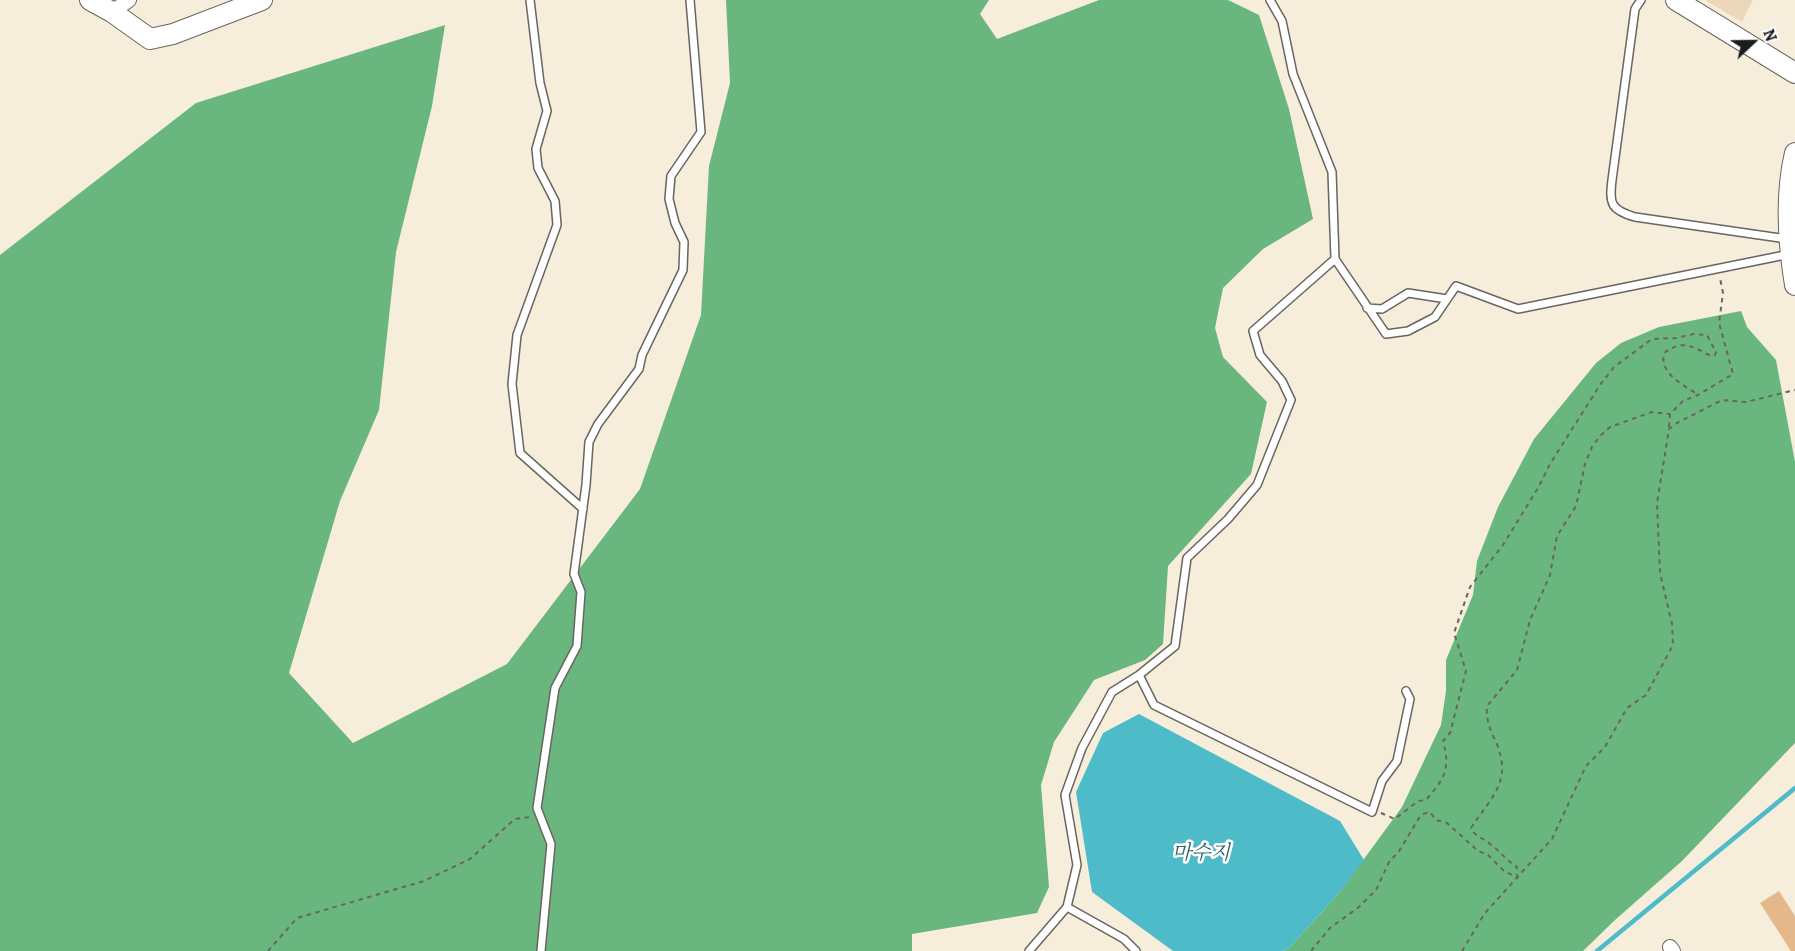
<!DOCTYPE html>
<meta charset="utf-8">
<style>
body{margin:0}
#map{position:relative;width:1795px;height:951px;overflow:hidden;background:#f7eddb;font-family:Alegreya,serif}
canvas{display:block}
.north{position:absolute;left:1723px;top:12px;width:60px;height:60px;-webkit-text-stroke:4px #fff;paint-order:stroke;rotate:68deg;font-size:16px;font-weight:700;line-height:24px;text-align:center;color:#1c1c1c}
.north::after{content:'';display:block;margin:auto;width:21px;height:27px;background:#1c1c1c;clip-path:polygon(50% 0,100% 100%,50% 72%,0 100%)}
</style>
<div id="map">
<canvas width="1795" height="951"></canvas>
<div class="north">N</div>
</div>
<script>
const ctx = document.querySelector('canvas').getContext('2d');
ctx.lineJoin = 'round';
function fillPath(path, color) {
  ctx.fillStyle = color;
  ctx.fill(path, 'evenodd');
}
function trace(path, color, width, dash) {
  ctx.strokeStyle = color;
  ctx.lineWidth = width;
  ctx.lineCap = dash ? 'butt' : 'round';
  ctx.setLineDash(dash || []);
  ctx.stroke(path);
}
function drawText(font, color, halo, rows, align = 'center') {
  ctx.font = font + ' Alegreya,"Noto Serif KR",serif';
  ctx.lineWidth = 5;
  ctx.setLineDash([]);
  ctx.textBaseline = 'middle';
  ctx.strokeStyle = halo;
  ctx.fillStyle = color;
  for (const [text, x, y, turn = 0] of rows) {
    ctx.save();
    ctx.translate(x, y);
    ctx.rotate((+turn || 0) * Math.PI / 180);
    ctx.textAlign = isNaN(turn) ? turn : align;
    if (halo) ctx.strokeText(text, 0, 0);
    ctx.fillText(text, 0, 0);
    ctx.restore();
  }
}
fillPath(new Path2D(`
 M1705 0H1753L1742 22Z`), '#edd7bb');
fillPath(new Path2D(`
 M726 0H989L980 14 997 39 1099 0H1228L1259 15 1289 109 1313 219 1263 249 1223 288 1215 328 1223 357 1267 402 1251 474 1168 566 1163 644 1145 660 1094 680 1054 742 1041 785 1049 887 1037 913 912 934V951H0V255L196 103 445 25 432 106 396 252 379 410 340 501 289 673 353 743 507 664 640 489 701 315 709 166 730 83Z
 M1741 311 1747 327 1776 360 1795 462V743L1682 861 1615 920 1583 951H1283L1289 948 1339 893 1402 807 1441 725 1446 691V660L1473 595 1477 561 1498 507 1534 439 1596 363 1621 343 1659 327Z`), '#69b67f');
fillPath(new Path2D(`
 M1139 714 1340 821 1364 860 1339 893 1289 948 1283 951H1173L1092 892 1076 792 1103 733Z`), '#4ebbc8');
trace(new Path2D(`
 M1597 951 1795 788`), '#4ebbc8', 4.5);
fillPath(new Path2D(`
 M1779 891 1795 916V951H1791L1760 903Z`), '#e5b88b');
const lane = new Path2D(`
 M530 0 540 83 547 111 536 149 538 168 555 201 557 225 517 335 512 384 520 453 583 509
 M1641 0 1635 9 1612 180C1609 204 1611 210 1635 217L1787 239
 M1335 259 1386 334 1408 331 1435 317 1456 286 1518 309 1790 254
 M1367 308 1382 309 1408 293 1447 299
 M1139 675 1154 705 1372 812 1382 781 1397 761 1410 699 1406 691
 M1067 907 1124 939 1136 951
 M541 951 551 844 537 808 555 688 577 646 581 592 574 574 586 485 589 442 598 424 639 369 642 355 683 270 684 242 675 223 669 199 671 176 701 132 690 0
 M1029 951 1067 907 1077 865 1065 795 1082 748 1112 692 1139 675 1175 646 1187 558 1228 519 1257 485 1291 400 1282 381 1260 355 1253 331 1335 259 1332 172 1293 74 1282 21 1270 0`);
const street = new Path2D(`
 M112 12 129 0
 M1670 947 1673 951`);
const secondary = new Path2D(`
 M90 0 112 12 150 39 173 34 262 0
 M1676 0 1795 73
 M1795 153C1785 195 1788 242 1795 285`);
trace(lane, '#69655f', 10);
trace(street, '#69655f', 16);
trace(secondary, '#69655f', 22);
trace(new Path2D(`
 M1669 427 1670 414 1683 401 1698 395 1733 374 1719 323 1723 293 1720 278
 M1381 813 1395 819 1418 801 1426 800C1444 779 1451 769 1443 741L1450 733 1466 671 1454 633 1470 587 1503 545 1538 488 1550 464 1600 385 1614 367 1652 339 1676 338 1694 334 1707 335 1716 352 1715 355 1711 356C1691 346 1684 339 1664 353 1659 374 1683 384 1698 395
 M1518 878 1516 873 1517 867C1506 860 1500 851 1490 844 1483 838 1474 836 1471 828 1491 797 1513 782 1496 742 1490 730 1486 720 1487 706L1517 670 1530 620 1550 575 1557 536 1576 506 1585 464 1592 447 1600 436 1610 427 1652 412 1670 414
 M268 951 297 918 424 881 470 859 515 819 530 817
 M1311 951 1330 928 1359 907 1376 890 1390 860 1398 853 1419 818 1423 814 1430 812 1436 820 1447 823 1478 851 1488 855 1504 871 1518 878
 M1462 951 1485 913 1552 839 1586 766 1605 747 1627 708 1646 695 1673 645 1672 624 1660 573 1657 503 1669 429 1677 423 1722 400 1746 402 1795 390`), '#69655f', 2, [4.5, 4.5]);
trace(lane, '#fff', 7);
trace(street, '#fff', 14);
trace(secondary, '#fff', 20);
drawText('italic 20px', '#326469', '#fff', [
 ["마수지",1201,854]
]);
</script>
